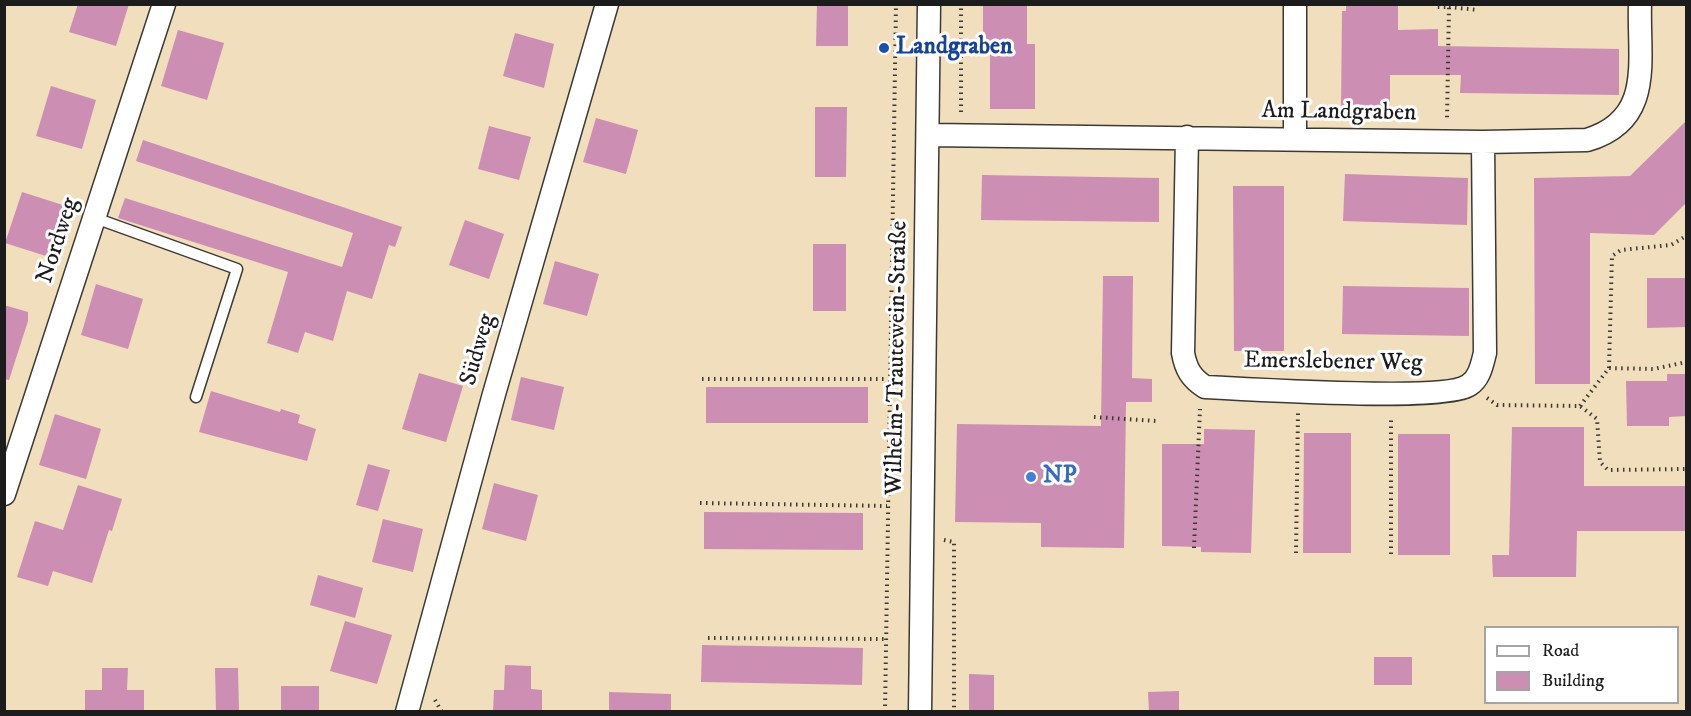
<!DOCTYPE html>
<meta charset="utf-8">
<style>
body{margin:0}
#map{position:relative;width:1691px;height:716px;overflow:hidden;background:#f0debd;font-family:"IM FELL DW Pica",serif}
canvas{display:block}
.frame{position:absolute;inset:0;border:6px solid #1c1c1c;pointer-events:none}
.legend{position:absolute;left:1484px;top:626px;width:195px;height:78px;box-sizing:border-box;background:#fff;border:2px solid #a4a4a4;margin:0;padding:8px 10px;list-style:none;font-size:18px;color:#1c1c1c}
.legend li{display:flex;align-items:center;gap:12px;height:30px}
.legend b{width:30px;border:2px solid #a4a4a4}
</style>
<div id="map">
<canvas width="1691" height="716"></canvas>
<div class="frame"></div>
<ul class="legend">
<li><b style="height:8px;background:#fff"></b>Road</li>
<li><b style="height:16px;background:#cd8eb3"></b>Building</li>
</ul>
</div>
<script>
const ctx = document.querySelector('canvas').getContext('2d');
ctx.lineJoin = 'round';
function fillPath(path, color) {
  ctx.fillStyle = color;
  ctx.fill(path, 'evenodd');
}
function trace(path, color, width, dash) {
  ctx.strokeStyle = color;
  ctx.lineWidth = width;
  ctx.lineCap = dash ? 'butt' : 'round';
  ctx.setLineDash(dash || []);
  ctx.stroke(path);
}
function drawText(font, color, halo, rows, align = 'center') {
  ctx.font = font + ' "IM FELL DW Pica",serif';
  ctx.lineWidth = 6;
  ctx.setLineDash([]);
  ctx.textBaseline = 'middle';
  ctx.strokeStyle = halo;
  ctx.fillStyle = color;
  for (const [text, x, y, turn = 0] of rows) {
    ctx.save();
    ctx.translate(x, y);
    ctx.rotate((+turn || 0) * Math.PI / 180);
    ctx.textAlign = isNaN(turn) ? turn : align;
    if (halo) ctx.strokeText(text, 0, 0);
    ctx.fillText(text, 0, 0);
    ctx.restore();
  }
}
fillPath(new Path2D(`
 M78 4H129L116 46 69 32Z
 M817 4H848V46H816Z
 M983 4H1027V44H1035V109H990V45H983Z
 M1346 4H1398V30L1438 29V46L1619 49V95L1460 93 1461 75H1390V110H1341L1342 11H1346Z
 M178 30 224 43 207 100 161 86Z
 M515 33 554 44 544 88 503 76Z
 M51 86 96 100 82 149 36 136Z
 M815 107H847L846 177H815Z
 M596 118 638 130 626 174 583 162Z
 M1686 121V203L1654 235 1590 233V384H1535L1534 178 1630 176Z
 M489 126 531 137 519 180 478 169Z
 M143 140 402 227 395 247 389 245 372 299 347 291 333 341 305 332 298 353 267 343 288 272 118 218 125 198 342 267 353 233 136 161Z
 M1345 174 1468 178 1467 225 1343 221Z
 M982 175 1159 178V222L981 220Z
 M1233 186H1284V351H1234Z
 M22 192 66 206 49 257 5 243Z
 M465 220 504 234 489 279 449 265Z
 M813 244H846V311H813Z
 M555 261 599 274 587 316 543 304Z
 M1103 276H1133L1132 378 1152 379V402H1126L1124 548 1041 547V523L955 522 957 424 1101 426Z
 M1647 278H1686V327L1647 328Z
 M96 284 143 299 128 349 81 335Z
 M1343 286 1469 288V336L1342 334Z
 M4 305 28 312V321L9 380 4 379Z
 M419 373 463 386 446 442 402 429Z
 M1667 374H1686V416L1669 417V426H1627L1626 381H1667Z
 M521 377 564 387 554 430 511 420Z
 M706 387H868V423H706Z
 M211 391 280 412 281 409 300 415 298 423 316 429 307 461 199 432Z
 M55 414 101 429 86 479 39 465Z
 M1512 427H1584V486H1686V531H1577L1576 577H1493L1492 555H1509Z
 M1204 429 1255 430 1251 553 1201 552V547L1162 546V444H1204Z
 M1304 433H1351V553H1303Z
 M1398 434H1450V555H1398Z
 M368 464 390 470 378 511 356 505Z
 M494 483 538 495 526 541 482 529Z
 M78 485 122 499 112 531 109 530 92 583 53 571 48 586 17 577 35 521 63 530Z
 M704 512 863 513V550L704 549Z
 M383 519 423 529 413 572 372 562Z
 M318 575 363 588 355 618 310 605Z
 M345 621 392 635 377 684 330 671Z
 M702 645 863 648 862 685 701 682Z
 M1374 657H1412V685H1374Z
 M505 665 531 666V689L542 690V711H493L494 690H504Z
 M102 668H128L127 690H144V711H85V690H102Z
 M215 668H238L239 711H216Z
 M969 674 994 675V711H969Z
 M281 686H319V711H281Z
 M1179 691V711H1149L1148 692Z
 M609 692 671 694V711H609Z`), '#cd8eb3');
const service = new Path2D(`
 M95 218 237 269 196 397`);
const minor = new Path2D(`
 M929 135 1483 142 1587 140C1655 120 1638 60 1640 4
 M1187 137 1183 353C1186 369 1191 378 1205 387 1245 389 1446 402 1469 385 1480 378 1482 364 1485 353L1483 142
 M1295 139V4
 M4 494 164 4
 M407 712 494 394 607 4
 M920 712 929 4`);
trace(service, '#3c3934', 13);
trace(minor, '#3c3934', 25);
trace(new Path2D(`
 M1436 4 1435 7H1449L1447 119
 M1449 7 1478 10
 M961 112V4
 M1609 368 1612 256 1621 250 1671 245 1686 236
 M702 379H888
 M1487 398 1497 405 1580 406 1597 419 1600 462 1608 470 1686 469
 M1580 406 1609 368 1654 369 1686 362
 M1094 417 1156 421
 M700 503 887 506
 M944 540 954 542V712
 M1194 548 1200 409
 M1296 553 1298 413
 M1391 554V417
 M708 638 886 639
 M435 700 442 712
 M885 712 896 4`), '#3c3934', 4, [1.5, 4.5]);
trace(service, '#fff', 10);
trace(minor, '#fff', 22);
for (const [x, y, r, color] of [
 [884,48,6,"#1a4fb4"],
 [1031,477,6,"#3f7fe0"]
]) {
  const dot = new Path2D();
  dot.arc(x, y, r, 0, 2 * Math.PI);
  ctx.fillStyle = color;
  ctx.fill(dot);
  trace(dot, '#fff', 2);
}
drawText('bold 24px', '#164399', '#fff', [
 ["Landgraben",896,48]
], 'left');
drawText('24px', '#1c1c1c', '#fff', [
 ["Am Landgraben",1339,113,1],
 ["Nordweg",59,241,-72],
 ["Südweg",479,350,-74],
 ["Wilhelm-Trautewein-Straße",898,358,-89],
 ["Emerslebener Weg",1333,363,1]
]);
drawText('bold 24px', '#366cbe', '#fff', [
 ["NP",1043,477]
], 'left');
</script>
